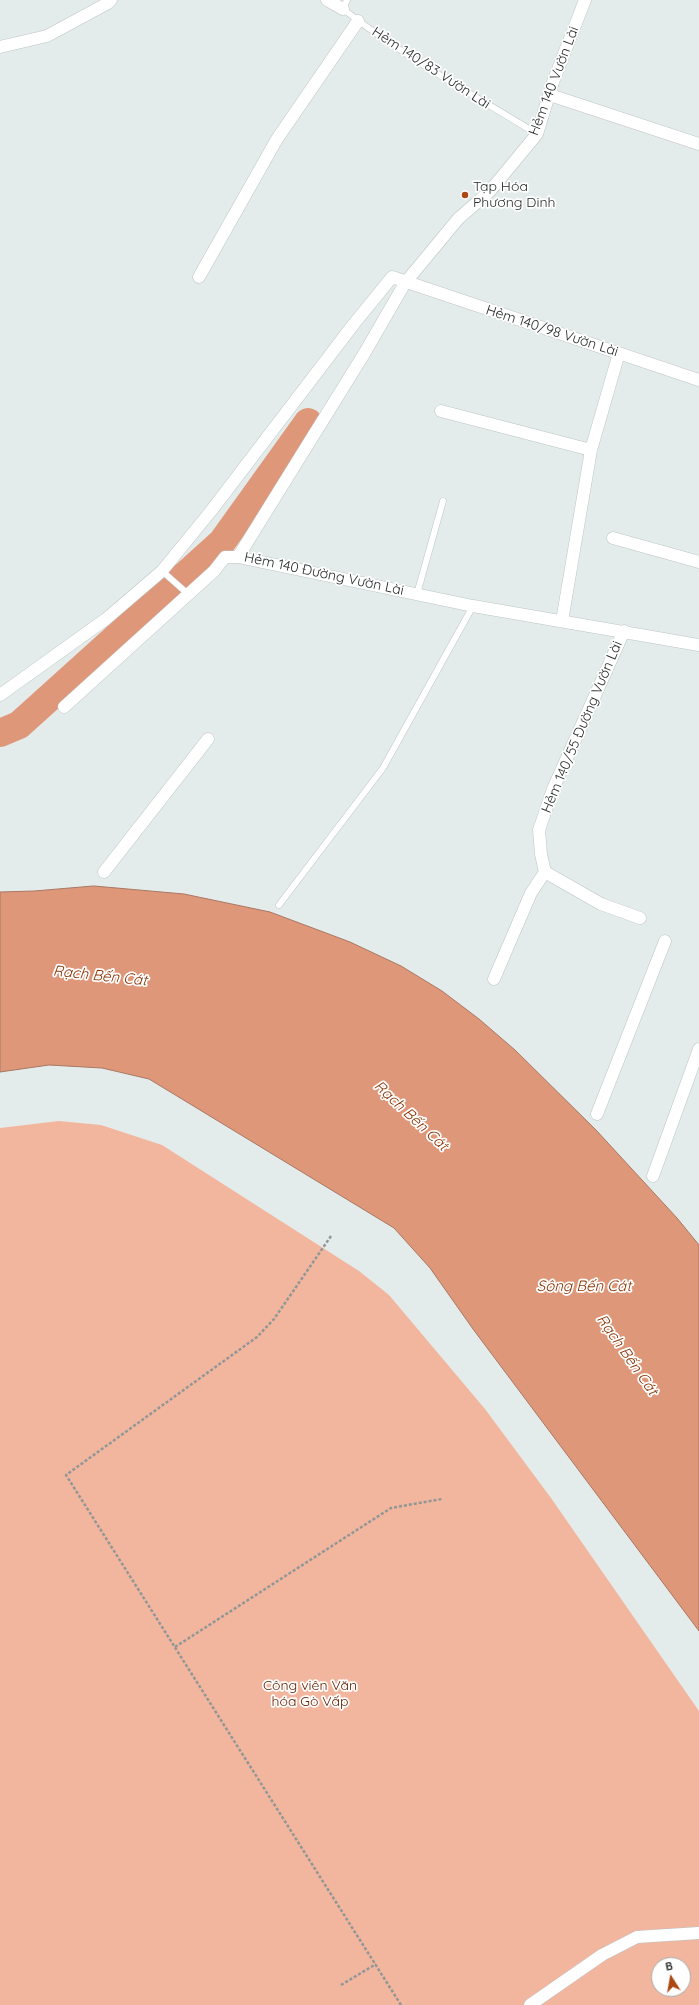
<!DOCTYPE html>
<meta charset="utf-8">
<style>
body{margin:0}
#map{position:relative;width:699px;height:2005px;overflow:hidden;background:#e4eceb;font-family:Quicksand,sans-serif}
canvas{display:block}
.north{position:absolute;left:651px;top:1957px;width:40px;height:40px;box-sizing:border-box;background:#fff;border:1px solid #a9aaaa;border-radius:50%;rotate:349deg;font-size:11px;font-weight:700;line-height:16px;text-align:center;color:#292b2b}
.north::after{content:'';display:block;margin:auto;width:14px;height:18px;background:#ac4814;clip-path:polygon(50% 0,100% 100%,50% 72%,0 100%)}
</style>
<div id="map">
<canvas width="699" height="2005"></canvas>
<div class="north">B</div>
</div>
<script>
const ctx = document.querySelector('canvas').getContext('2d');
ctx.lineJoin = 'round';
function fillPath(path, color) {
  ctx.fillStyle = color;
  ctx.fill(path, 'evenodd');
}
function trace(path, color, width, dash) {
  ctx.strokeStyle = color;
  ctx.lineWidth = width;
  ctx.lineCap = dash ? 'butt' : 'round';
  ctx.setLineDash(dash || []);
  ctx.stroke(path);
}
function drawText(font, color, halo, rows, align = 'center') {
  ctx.font = font + ' Quicksand,sans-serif';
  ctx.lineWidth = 3.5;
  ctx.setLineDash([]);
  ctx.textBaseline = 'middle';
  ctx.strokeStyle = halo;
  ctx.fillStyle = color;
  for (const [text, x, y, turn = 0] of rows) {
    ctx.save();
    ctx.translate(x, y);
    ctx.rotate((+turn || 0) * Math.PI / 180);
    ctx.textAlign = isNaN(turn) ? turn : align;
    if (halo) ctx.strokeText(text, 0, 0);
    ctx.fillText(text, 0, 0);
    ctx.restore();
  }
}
fillPath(new Path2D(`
 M59 1121 101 1125 162 1145 359 1271 389 1295 485 1409 551 1498 699 1711V2005H0V1128ZM659 1965H683V1989H659Z`), '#f2b69e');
const water = new Path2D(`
 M94 886 184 894 270 912 350 942 401 966 442 991 479 1019 515 1050 596 1130 677 1218 699 1245V1631L473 1329 430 1268 394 1228 149 1079 102 1068 49 1065 0 1072V892L34 891Z`);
fillPath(water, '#df977a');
trace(water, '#a87762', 1);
trace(new Path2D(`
 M0 733 19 725 222 542 308 422`), '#df977a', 28);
const service = new Path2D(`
 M347 0 343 9C403 56 472 94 537 134
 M162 571 188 594
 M417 594 443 501
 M279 905 383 768 473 606`);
const minor = new Path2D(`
 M327 0 343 9
 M585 0 553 82 537 134 490 191 458 219 405 283 364 354 238 557 473 606 699 645
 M0 47 47 36 108 3 111 0
 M550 95 699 144
 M199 277 277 139 358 21
 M441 411 591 450
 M613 538 699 562
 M562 621 591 450 619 353
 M0 695 106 619 162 571 211 511 353 325 392 277 699 380
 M64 707 214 571 225 557H238
 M104 872 208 739
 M545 872 601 904 640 918
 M494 979 531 893 545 872 541 854 539 830 553 789 624 631
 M597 1114 665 941
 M653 1176 699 1049
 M530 2005 602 1955 637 1937 699 1933`);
trace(service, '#bdc4c4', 7);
trace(minor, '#bdc4c4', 13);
trace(new Path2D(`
 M331 1236 274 1319 257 1337 66 1475 401 2005
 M175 1647 391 1508 442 1499
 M341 1985 376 1964`), '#919696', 2.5, [3, 2]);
trace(service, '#fff', 6);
trace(minor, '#fff', 12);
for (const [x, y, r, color] of [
 [465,195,4,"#ac4814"]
]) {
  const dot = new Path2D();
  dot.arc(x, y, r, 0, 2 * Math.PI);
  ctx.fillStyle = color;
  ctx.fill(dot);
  trace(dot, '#fff', 1.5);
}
drawText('14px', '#292b2b', '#fff', [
 ["Hẻm 140/83 Vườn Lài",431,68,33],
 ["Hẻm 140 Vườn Lài",554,81,-69],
 ["Hẻm 140/98 Vườn Lài",552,331,18],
 ["Hẻm 140 Đường Vườn Lài",324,574,12],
 ["Hẻm 140/55 Đường Vườn Lài",582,727,-67]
]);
drawText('14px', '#292b2b', '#fff', [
 ["Tạp Hóa",473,187],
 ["Phương Dinh",473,203]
], 'left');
drawText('14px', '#602000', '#fff', [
 ["Công viên Văn",310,1686],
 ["hóa Gò Vấp",310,1702]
]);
drawText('italic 15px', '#873302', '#fff', [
 ["Rạch Bến Cát",100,976,6],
 ["Rạch Bến Cát",411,1116,43],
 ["Sông Bến Cát",584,1286],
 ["Rạch Bến Cát",627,1355,55]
]);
</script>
